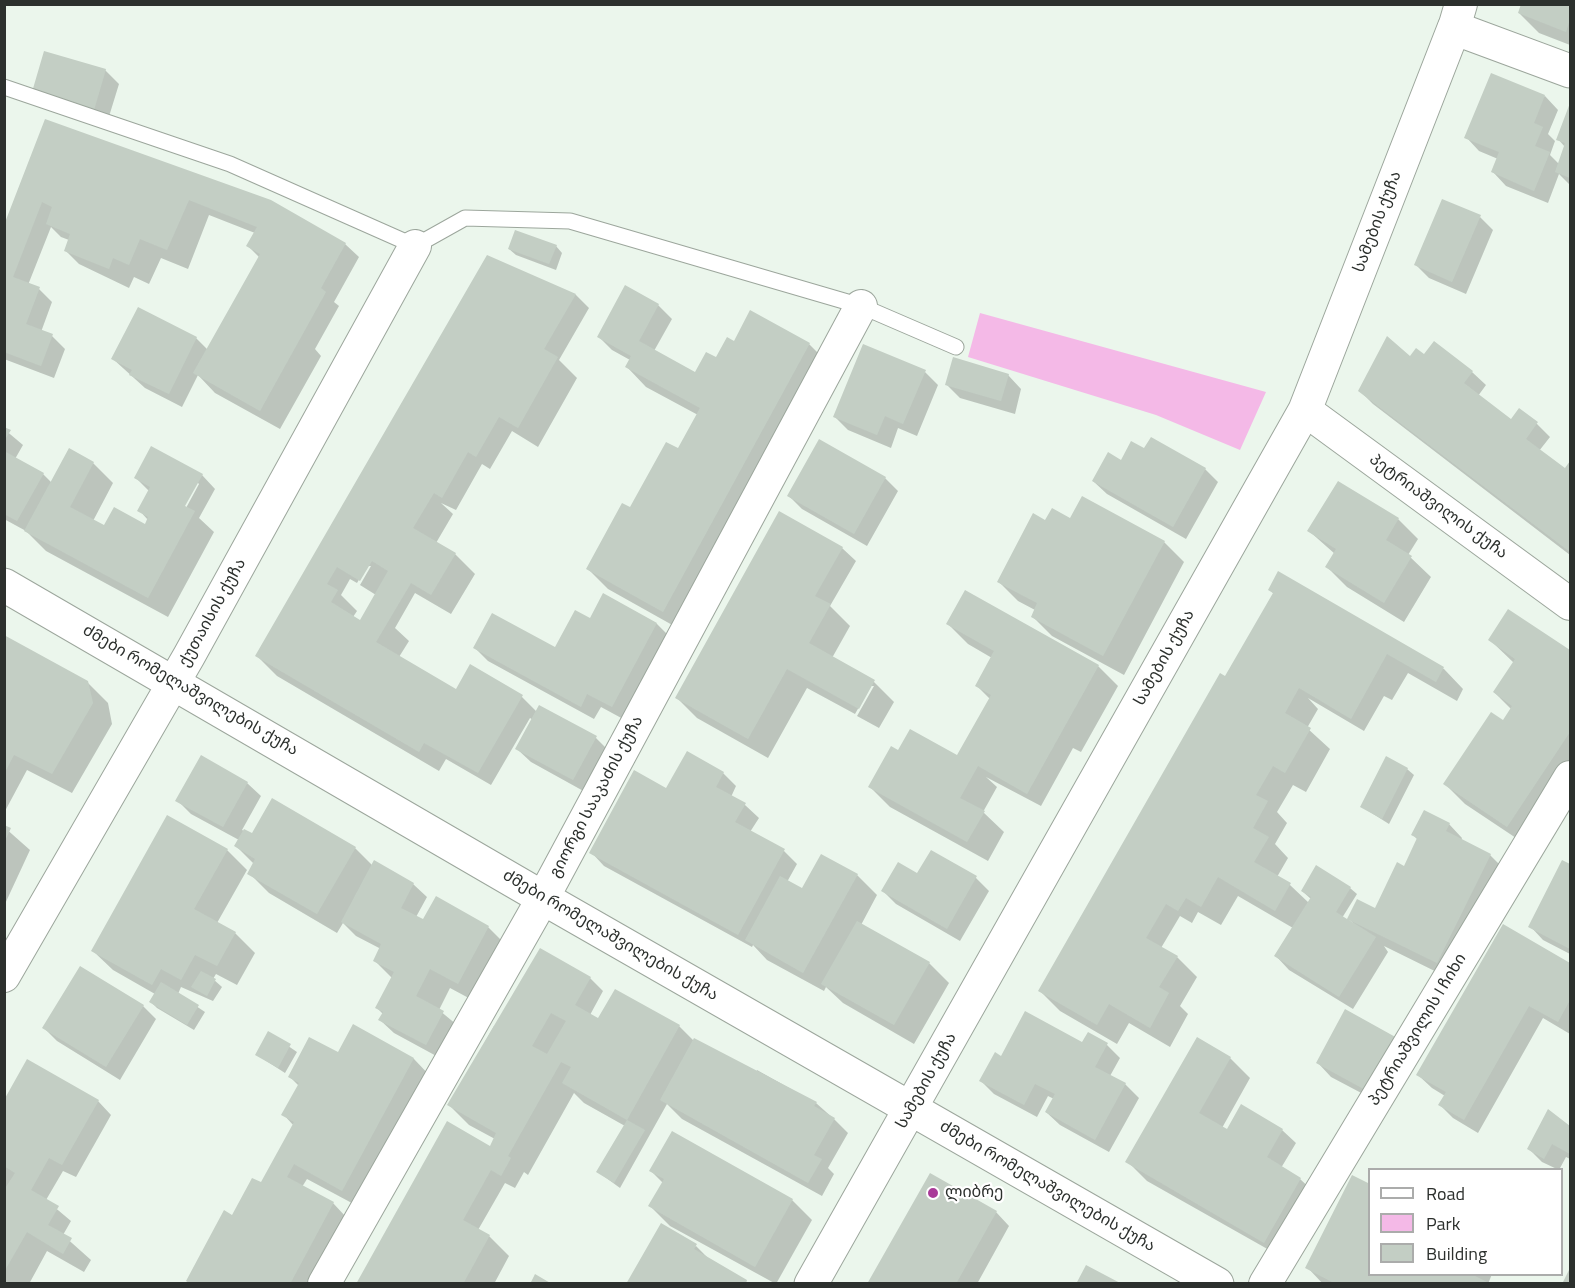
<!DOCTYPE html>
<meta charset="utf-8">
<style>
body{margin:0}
#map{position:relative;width:1575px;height:1288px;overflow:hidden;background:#ebf6ec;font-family:"Titillium Web",sans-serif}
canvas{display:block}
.frame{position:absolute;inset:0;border:6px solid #2c302d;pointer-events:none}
.legend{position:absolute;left:1368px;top:1168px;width:195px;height:108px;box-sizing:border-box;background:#fff;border:2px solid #abacab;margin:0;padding:8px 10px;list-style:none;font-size:18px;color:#2c302d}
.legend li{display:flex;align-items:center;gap:12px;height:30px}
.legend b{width:30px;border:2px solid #abacab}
</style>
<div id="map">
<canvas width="1575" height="1288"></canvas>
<div class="frame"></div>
<ul class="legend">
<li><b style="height:8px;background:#fff"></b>Road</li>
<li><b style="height:16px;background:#f4b9e7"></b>Park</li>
<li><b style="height:16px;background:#c3cec4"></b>Building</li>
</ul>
</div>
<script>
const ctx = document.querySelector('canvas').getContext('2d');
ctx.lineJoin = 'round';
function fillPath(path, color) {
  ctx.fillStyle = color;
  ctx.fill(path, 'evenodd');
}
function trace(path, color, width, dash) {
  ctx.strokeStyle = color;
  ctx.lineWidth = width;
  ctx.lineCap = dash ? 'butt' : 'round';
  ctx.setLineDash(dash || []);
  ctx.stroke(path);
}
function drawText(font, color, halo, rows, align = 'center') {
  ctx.font = font + ' "Titillium Web","Noto Sans Georgian",sans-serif';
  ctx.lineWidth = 4.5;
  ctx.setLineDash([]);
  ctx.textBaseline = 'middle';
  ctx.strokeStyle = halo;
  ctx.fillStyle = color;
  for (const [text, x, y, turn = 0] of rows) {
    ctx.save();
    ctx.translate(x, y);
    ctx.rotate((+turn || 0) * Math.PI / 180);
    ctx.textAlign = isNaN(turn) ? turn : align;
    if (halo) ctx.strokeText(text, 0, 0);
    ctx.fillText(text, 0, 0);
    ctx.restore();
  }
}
fillPath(new Path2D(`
 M980 313 1266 392 1240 450 1156 415 968 357Z`), '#f4b9e7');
fillPath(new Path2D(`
 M1523 4H1570V45L1539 33 1519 13Z
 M105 70 119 84 107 123 47 105Z
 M1545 96 1558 110 1548 134 1555 141 1550 155 1559 164 1565 147 1558 139 1570 107V185L1559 174 1548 203 1506 186 1493 172 1498 159 1479 151 1466 137Z
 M46 121 345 244 359 257 334 302 339 306 315 349 321 356 280 429 215 393 198 375 182 407 145 388 113 359 196 338 208 350 260 258 248 246 255 233 209 215 188 269 161 258 149 284 134 277 129 288 79 264 65 250 69 240 61 237 51 227 28 285 39 289 52 302 41 332 52 336 65 349 54 378 4 359V230Z
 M1480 217 1493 230 1466 294 1429 278 1416 265Z
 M556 246 562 253 556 270 516 255 509 249Z
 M487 257 576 295 589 308 559 360 577 378 538 447 512 431 490 469 482 464 456 510 441 503 453 514 436 543 455 554 475 574 451 614 415 593 395 628 409 641 399 657 457 691 522 697 537 712 596 738 609 751 587 793 531 762 517 749 533 720 530 718 491 785 446 759 439 771 277 676 257 656ZM367 566H371L360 585 376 595 361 622 353 617 357 611 341 595 350 579 357 583Z
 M658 305 672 319 654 351 695 374 734 343 809 344 829 364 683 631 608 589 588 569 684 454 698 415 646 387 627 367 630 360 612 350 598 336Z
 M1425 356 1472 372 1486 385 1478 396 1511 421 1537 424 1550 437 1539 451 1565 470 1570 463V555L1373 404 1360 391 1411 358Z
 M925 372 938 385 917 436 898 428 891 448 848 430 835 417Z
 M1008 375 1021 389 1015 414 960 398 946 384Z
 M4 429 23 445 15 459 43 474 52 483 93 463 113 483 93 521 105 527 145 526 148 520 139 510 149 491 135 477 202 475 215 489 199 518 214 532 168 617 46 551 26 531 4 519ZM197 482 199 484 186 508H183Z
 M1145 450 1205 469 1218 482 1186 539 1107 494 1093 481 1121 462Z
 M885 478 898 491 867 546 802 509 789 496Z
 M1398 519 1418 539 1408 555 1431 577 1404 622 1347 587 1327 567 1335 554 1309 531Z
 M1071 520 1164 542 1184 562 1124 675 1052 636 1032 616 1035 610 1018 601 998 581 1046 522Z
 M842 548 856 561 830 606 850 626 832 658 874 682 894 702 879 728 857 716 874 686H871L855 714 807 688 768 758 697 718 677 698Z
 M1279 573 1444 669 1463 689 1457 701 1408 673 1392 700 1384 696 1364 731 1308 698 1318 709 1307 728 1330 749 1306 792 1293 785 1277 812 1287 823 1275 844 1288 858 1277 877 1290 885 1309 903 1311 899 1302 891 1350 888 1357 894 1342 918 1354 924 1349 919 1376 910 1405 868 1418 840 1413 835 1449 824 1462 838 1461 841 1490 855 1503 868 1457 982 1384 946 1388 952 1353 1009 1289 970 1276 956 1293 928 1238 896 1221 925 1198 912 1192 923 1180 916 1161 948 1177 957 1197 977 1180 1006 1188 1014 1170 1047 1129 1023 1117 1044 1060 1011 1040 991 1274 594 1270 590Z
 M604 595 657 624 670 637 625 720 601 707 594 719 488 661 475 648 555 649 591 620Z
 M1508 611 1570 652V781L1528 846 1465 804 1445 784 1504 722 1512 710 1494 692 1514 663 1490 640Z
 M948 624 1098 666 1118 686 1081 752 1073 748 1041 806 986 777 997 787 983 812 1004 832 988 861 890 807 870 787 898 752 958 757 990 699 977 686 992 658 968 644Z
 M4 637 87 682 108 703 112 724 72 793 27 770 4 813Z
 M1407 769 1414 775 1389 824 1362 807Z
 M723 773 736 786 731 797 745 805 759 818 750 832 784 851 797 864 787 882 802 890 857 875 877 895 861 925 929 963 949 983 914 1044 843 1003 826 987 824 991 767 960 753 945 752 947 604 866 591 852 667 790Z
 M247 783 261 796 242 830 252 835 355 848 373 866 374 862 413 884 427 897 416 917 423 921 488 927 508 947 478 1003 450 988 439 1010 457 1025 440 1058 394 1033 380 1020 383 1014 377 1008 393 979 375 961 381 949 356 936 343 923 337 933 269 893 249 873 254 864 236 846 239 840 191 814 177 800Z
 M4 827 30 850 4 906Z
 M227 850 247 870 217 923 235 933 255 953 237 985 216 974 213 979 222 987 213 1001 181 987 178 994 205 1012 194 1030 157 1008 151 1002 155 994 113 970 93 951Z
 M1563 862 1570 866V954L1543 940 1530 926Z
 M918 875 976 878 989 891 960 941 896 904 883 891Z
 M1504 926 1570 964V1034L1543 1018 1478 1133 1453 1118 1440 1105 1445 1096 1432 1088 1418 1075Z
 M590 978 603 991 590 1015 599 1020 679 1026 694 1041 755 1074 757 1070 816 1103 834 1119 848 1133 828 1168 834 1174 822 1196 682 1119 667 1104 620 1188 598 1172 625 1126 584 1103 574 1093 528 1175 524 1172 515 1188 505 1183 478 1230 489 1236 509 1256 494 1284H357L496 1151 495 1139 469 1125 449 1105 494 1026 496 1027Z
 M143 1006 156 1019 120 1080 57 1041 44 1028Z
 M1346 1011 1384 1105 1331 1077 1318 1063Z
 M354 1026 414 1059 433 1079 363 1209 307 1179 302 1187 333 1203 346 1217 321 1284H190L262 1184 294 1126 283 1114 299 1086 289 1076 338 1054Z
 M269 1033 297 1052 285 1073 257 1055Z
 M1083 1044 1107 1045 1120 1058 1110 1076 1125 1084 1139 1098 1109 1152 1060 1125 1046 1112 1054 1099 1048 1096 1037 1117 994 1094 981 1081 1001 1058Z
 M1230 1058 1250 1078 1222 1128 1227 1131 1282 1130 1296 1143 1281 1168 1300 1179 1314 1192 1278 1255 1147 1181 1127 1161Z
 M98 1101 111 1115 76 1177 63 1171 46 1200 71 1221 63 1235 91 1260 84 1272 47 1251 29 1284H4V1102Z
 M1548 1111 1570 1128V1159L1566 1157 1559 1170 1542 1162 1529 1149Z
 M651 1171 792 1200 812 1220 776 1284 670 1226 650 1206 663 1183Z
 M996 1212 1009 1226 977 1284H869Z
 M696 1246 711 1261 748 1284H629Z
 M1307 1267 1370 1274H1492L1488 1284H1323Z`), '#0003');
fillPath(new Path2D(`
 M1521 4H1570V19L1566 32 1518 13Z
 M44 51 106 69 94 110 32 92Z
 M1491 73 1545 95 1534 123 1543 127 1535 146 1550 152 1534 191 1491 172 1499 152 1464 138Z
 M1570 103V178L1555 172 1565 143 1556 140Z
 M45 119 271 200 346 243 321 288 326 292 260 411 193 373 260 254 246 246 257 227 189 200 167 250 140 239 129 265 113 258 109 269 64 251 70 234 46 224 52 207 42 202 13 277 40 287 26 324 53 334 41 366 4 352V225Z
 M1442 199 1481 215 1452 282 1414 265Z
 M515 230 557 245 549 264 508 249Z
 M487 255 576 294 544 349 558 357 518 428 499 417 476 457 468 452 442 498 434 493 413 528 456 553 431 595 411 583 376 642 456 689 470 664 523 695 478 773 424 743 419 752 255 656ZM372 561 388 571 360 620 331 602 338 590 327 584 337 567 360 581Z
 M625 285 659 304 639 341 695 372 706 352 716 357 727 337 734 341 750 310 810 343 663 612 586 569 622 503 630 507 666 442 678 448 700 408 625 367 631 356 597 337Z
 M138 307 197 337 169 394 129 375 132 370 111 359Z
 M1387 336 1410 356 1416 348 1424 354 1434 341 1473 371 1464 383 1511 419 1519 408 1538 422 1526 439 1565 468 1570 461V552L1358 391Z
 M863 344 926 370 903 424 885 416 877 435 833 417Z
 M953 357 1009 374 1001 401 945 385Z
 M4 427 11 430 4 441Z
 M1151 437 1206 468 1173 527 1092 481 1108 452 1121 460 1131 441 1144 448Z
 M819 439 886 477 854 534 787 496Z
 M151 446 203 474 185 506 195 511 148 598 24 531 69 448 94 462 70 507 104 525 114 507 145 524 148 517 137 511 150 487 134 478Z
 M4 451 44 473 17 521 4 514Z
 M1338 481 1399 518 1386 540 1412 556 1384 603 1325 567 1336 549 1307 531Z
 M1082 496 1165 541 1103 656 1031 617 1037 603 997 582 1033 513 1045 520 1052 508 1070 518Z
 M779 511 843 547 815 596 831 604 809 643 875 680 859 709 787 669 748 739 675 698Z
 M1278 571 1444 667 1436 682 1387 654 1351 719 1299 688 1285 713 1311 728 1285 773 1273 766 1256 795 1268 801 1253 828 1269 837 1254 862 1291 883 1275 911 1218 877 1201 907 1186 898 1178 911 1166 904 1146 938 1178 956 1159 987 1169 993 1150 1028 1109 1004 1097 1025 1038 991 1220 673 1225 676 1273 593 1268 590Z
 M965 590 1099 665 1027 794 978 766 960 798 985 811 967 842 868 787 891 746 898 750 910 729 957 755 991 695 975 686 994 651 946 624Z
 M603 593 657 623 612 707 587 694 581 707 473 648 492 613 555 647 575 610 590 618Z
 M1508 609 1570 650V732L1507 827 1443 784 1491 712 1503 720 1512 706 1493 692 1515 659 1488 640Z
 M4 635 88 681 93 703 52 774 14 755 4 774Z
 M539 705 597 736 573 780 515 749Z
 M687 751 724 772 716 787 746 803 735 822 785 849 738 935 589 853 634 770 666 788Z
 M201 755 248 782 223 827 175 801Z
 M1386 756 1408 768 1382 819 1360 807Z
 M272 798 356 847 317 914 247 874 255 859 234 846 244 829 252 833Z
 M1424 810 1450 823 1446 831 1491 854 1437 963 1349 920 1376 937 1339 997 1274 956 1311 897 1301 891 1316 865 1351 887 1336 912 1347 919 1357 899 1375 908 1397 862 1404 866 1417 838 1411 835Z
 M167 815 228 849 194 909 236 932 217 966 195 955 181 980 161 969 152 985 91 951Z
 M4 825 11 828 4 843Z
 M931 850 977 876 947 929 881 891 898 862 917 873Z
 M821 854 858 874 803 973 745 940 780 876 802 888Z
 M374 860 414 883 401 908 423 919 436 896 489 926 458 984 430 969 416 996 444 1011 426 1045 378 1020 383 1012 375 1008 394 972 373 961 381 944 341 922Z
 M1562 860 1570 864V949L1528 927Z
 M857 921 930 962 894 1025 821 984Z
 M1503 924 1570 963V1000L1558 1022 1529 1006 1464 1120 1438 1105 1446 1092 1416 1075Z
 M540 948 591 977 575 1005 598 1018 615 989 680 1025 627 1120 562 1083 571 1067 561 1062 508 1156 511 1158 501 1176 491 1170 463 1220 490 1235 463 1284H356L447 1121 490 1146 496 1133 447 1105ZM551 1013 566 1021 547 1054 532 1046Z
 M80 966 144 1005 106 1067 42 1028Z
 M201 971 216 979 207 996 191 987Z
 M161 982 199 1005 187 1025 149 1002Z
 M1345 1009 1399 1039 1371 1093 1316 1063Z
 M1025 1011 1082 1042 1088 1032 1108 1043 1095 1067 1126 1083 1095 1140 1045 1112 1055 1094 1035 1084 1024 1105 979 1081 995 1052 1001 1056Z
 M353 1024 414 1058 342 1191 294 1164 287 1177 334 1202 290 1284H190L186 1281 224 1210 232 1215 252 1178 261 1182 294 1122 281 1115 299 1083 288 1077 309 1037 338 1052Z
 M268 1031 291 1044 278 1068 255 1055Z
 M1197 1037 1231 1057 1199 1113 1227 1129 1241 1104 1283 1129 1267 1157 1301 1178 1264 1243 1125 1162Z
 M694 1038 817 1102 814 1106 835 1118 814 1155 822 1159 808 1183 660 1100Z
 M27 1059 99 1100 62 1165 49 1158 31 1190 59 1206 48 1225 72 1238 63 1254 27 1232 4 1272V1190L15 1173 4 1166V1100Z
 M1548 1109 1570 1126V1154L1552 1144 1544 1159 1527 1149Z
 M627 1120 645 1130 614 1183 596 1172Z
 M672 1131 793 1199 755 1267 648 1206 664 1179 649 1171Z
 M930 1173 997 1211 957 1282 960 1284H867Z
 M1352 1175 1370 1184V1275H1473L1491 1284H1336L1305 1268Z
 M661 1223 697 1244 694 1249 747 1280 746 1284H626Z
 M1086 1265 1122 1284H1076Z
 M1570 1268V1284H1562Z
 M535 1274 552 1284H530Z`), '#c3cec4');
const service = new Path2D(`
 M4 87 230 164 415 246 465 218 570 221 861 306 956 347`);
const minor = new Path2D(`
 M1454 28 1461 4
 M1305 410 1570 604
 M4 976 189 656 415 246
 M324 1284 543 898 861 306
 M1265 1284 1570 777`);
const tertiary = new Path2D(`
 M4 585 543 898 1217 1284
 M811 1284 1305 410 1454 28 1570 71`);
trace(service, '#9ca69c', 17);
trace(minor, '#9ca69c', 34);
trace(tertiary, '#9ca69c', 35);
trace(service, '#fff', 15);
trace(minor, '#fff', 32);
trace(tertiary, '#fff', 33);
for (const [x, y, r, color] of [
 [933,1193,6,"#a93a98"]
]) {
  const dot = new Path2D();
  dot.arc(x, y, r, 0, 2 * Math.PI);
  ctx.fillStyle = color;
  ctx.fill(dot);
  trace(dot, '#fff', 2);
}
drawText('16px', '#2c302d', '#fff', [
 ["სამების ქუჩა",1378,222,-69],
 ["პეტრიაშვილის ქუჩა",1438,507,36],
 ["ქუთაისის ქუჩა",213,613,-61],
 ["სამების ქუჩა",1165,658,-61],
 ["ძმები რომელაშვილების ქუჩა",190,691,30],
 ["გიორგი სააკაძის ქუჩა",597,797,-62],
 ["ძმები რომელაშვილების ქუჩა",610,936,30],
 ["პეტრიაშვილის I ჩიხი",1418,1030,-59],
 ["სამების ქუჩა",927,1081,-61],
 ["ძმები რომელაშვილების ქუჩა",1047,1187,30]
]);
drawText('16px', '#2c302d', '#fff', [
 ["ლიბრე",945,1193]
], 'left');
</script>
